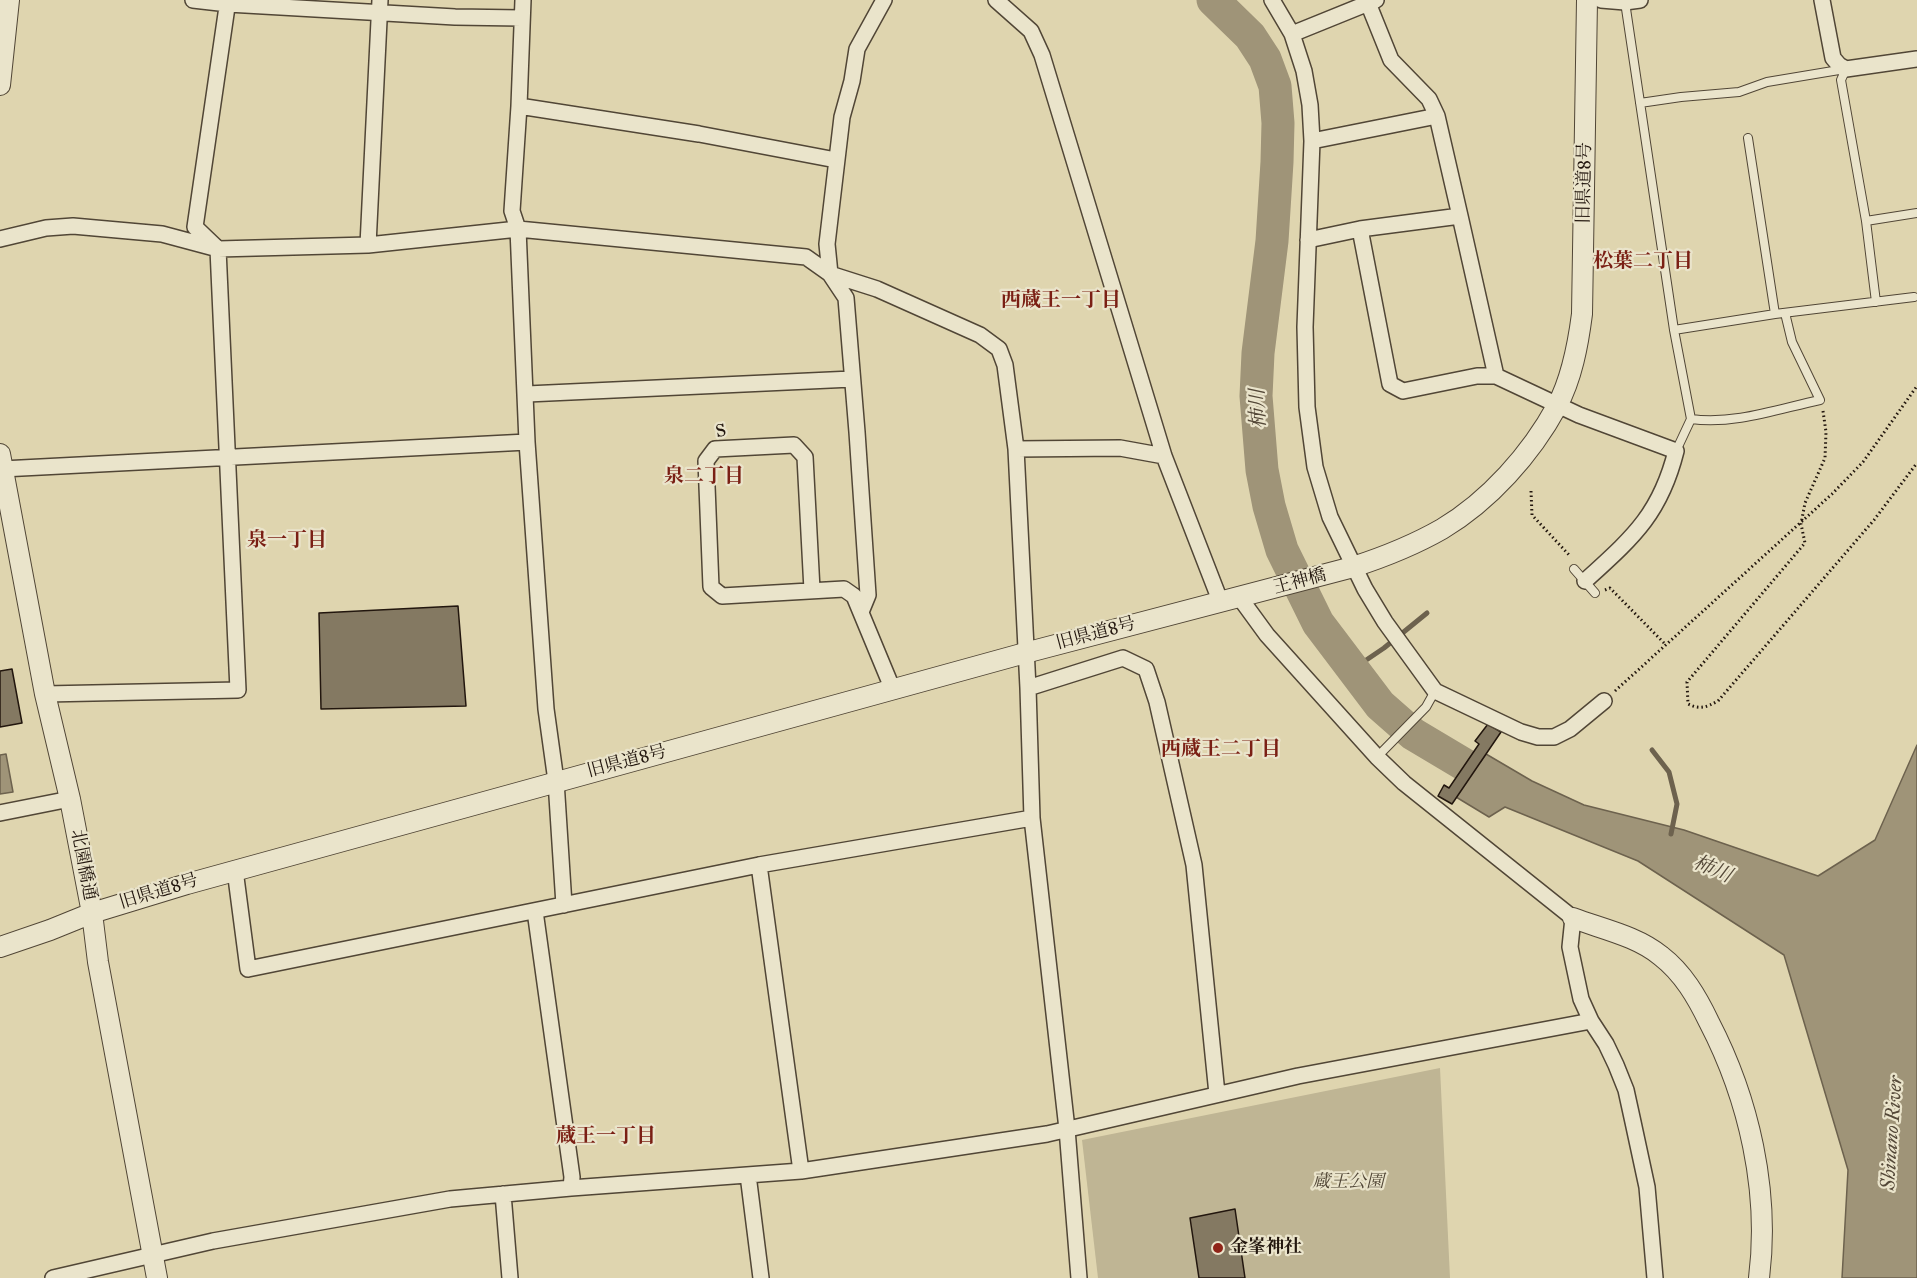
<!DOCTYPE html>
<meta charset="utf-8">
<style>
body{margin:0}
canvas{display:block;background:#dfd5af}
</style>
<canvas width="1917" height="1278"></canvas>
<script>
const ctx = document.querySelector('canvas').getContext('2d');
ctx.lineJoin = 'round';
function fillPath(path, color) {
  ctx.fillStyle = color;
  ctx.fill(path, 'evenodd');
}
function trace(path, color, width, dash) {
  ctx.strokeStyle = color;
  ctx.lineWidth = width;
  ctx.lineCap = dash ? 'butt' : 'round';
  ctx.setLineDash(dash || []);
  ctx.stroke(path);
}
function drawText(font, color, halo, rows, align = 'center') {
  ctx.font = font + ' "IM FELL Great Primer","Noto Serif JP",serif';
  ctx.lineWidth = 4.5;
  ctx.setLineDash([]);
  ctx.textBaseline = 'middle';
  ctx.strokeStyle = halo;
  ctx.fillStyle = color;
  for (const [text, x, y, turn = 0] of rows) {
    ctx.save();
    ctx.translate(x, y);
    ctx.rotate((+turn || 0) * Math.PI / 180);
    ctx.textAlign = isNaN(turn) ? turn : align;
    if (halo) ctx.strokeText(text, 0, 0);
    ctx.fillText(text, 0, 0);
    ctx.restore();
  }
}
fillPath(new Path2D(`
 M1440 1068 1450 1278H1098L1082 1140Z`), '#bfb594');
const water = new Path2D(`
 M1917 745V1278H1842L1848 1170 1784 955 1638 861 1505 807 1489 817 1456 797 1486 754 1532 781 1584 805 1684 830 1818 876 1875 840Z
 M6 754 13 792 0 794V755Z`);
fillPath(water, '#9f9478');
trace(water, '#6d624e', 1.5);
trace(new Path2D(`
 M1353 669 1384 648 1427 613
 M1652 750 1669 772 1677 804 1671 834`), '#6d624e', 5);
trace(new Path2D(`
 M1213 0 1250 36 1265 59 1275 86 1278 123 1277 162 1272 241 1258 353 1256 396 1262 470 1269 506 1282 550 1318 623 1380 705 1413 734 1465 765`), '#9f9478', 33);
const building = new Path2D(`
 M458 606 466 706 321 709 319 613Z
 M12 669 22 723 0 727V671Z
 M1488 724 1501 732 1452 804 1438 796 1444 785 1449 788 1479 744 1475 741Z
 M1235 1209 1245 1278H1199L1190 1218Z`);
fillPath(building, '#847962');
trace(building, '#22160e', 1.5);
const service = new Path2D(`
 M1625 2 1674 330 1691 419 1676 451
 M1846 69 1841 80 1866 221 1876 302
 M1640 103 1681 97 1739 92 1767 82 1845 69
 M1748 138 1775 314
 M1866 221 1917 213
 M1674 330 1775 314 1914 297
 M1691 419C1734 425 1778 409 1820 400L1792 342 1785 313
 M1574 569 1595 593
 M1377 757 1426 707 1435 691`);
const minor = new Path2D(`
 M193 0 228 4 455 17 521 18
 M523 0 519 106 512 211 518 229 527 442 546 709 556 781 564 905
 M996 0 1031 31 1042 55 1164 456 1221 603
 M1272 0 1292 34 1304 71 1310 105 1312 141 1305 327 1307 407 1315 467 1330 517 1365 589 1385 622 1435 691 1521 732 1538 737H1554L1570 729 1604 701
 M1601 0 1625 2 1640 0
 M1822 0 1833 58 1839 65 1846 69 1917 59
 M1368 3 1391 60 1429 99 1437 116 1460 216
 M1292 34 1376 0
 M519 106 699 134 836 160
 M1312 141 1437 116
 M1360 229 1390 384 1403 391 1477 376H1496L1579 415 1676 451C1660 515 1632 538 1585 581
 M0 239 46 228 73 226 162 234 218 249 368 245 518 229 806 257 830 274 877 289 980 335 999 349 1005 365 1016 449 1028 688 1032 818 1067 1129 1079 1278
 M1308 240 1360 229 1460 216 1496 376
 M368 245 380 0
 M527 394 852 379
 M1016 449 1120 448 1164 456
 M2 469 527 442
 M812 590 805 457 794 445 715 449 706 461 711 587 722 596 844 589 854 596 893 690
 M1240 598 1267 635 1377 757 1404 783 1573 918 1570 947 1581 999 1591 1021 1606 1044 1616 1065 1626 1090 1633 1122 1647 1187 1655 1278
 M861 612 868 595 857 432 846 298 830 274 827 244 842 117 852 81 857 49 884 0
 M1028 688 1123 658 1146 669 1157 702 1194 865 1217 1094
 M45 694 238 690 218 249 195 227 228 0
 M0 813 70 799
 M759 865 801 1171
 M235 870 248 969 759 865 1032 818
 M535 911 572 1177 571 1188
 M748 1175 761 1278
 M503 1194 510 1278
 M53 1278 213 1241 450 1199 571 1188 801 1171 1047 1134 1298 1076 1591 1021`);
const tertiary = new Path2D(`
 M0 85 9 0
 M0 454 45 694 70 799 92 913 98 962 157 1278
 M1573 918C1602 929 1637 936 1661 956 1683 973 1697 997 1709 1022 1749 1099 1770 1191 1759 1278
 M0 947 50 930 92 913 187 884 1025 653 1353 567C1384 557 1414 545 1442 529 1489 501 1531 454 1557 406 1572 378 1578 345 1582 314L1587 0`);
trace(service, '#514636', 10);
trace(minor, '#514636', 18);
trace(tertiary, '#514636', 22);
trace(new Path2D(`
 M1823 411 1826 432 1825 458 1805 503 1801 524 1805 543 1687 682 1688 704C1700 710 1707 707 1718 701L1874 520 1917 463
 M1531 491 1532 515 1570 556
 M1605 590 1610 588 1666 645
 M1615 691 1832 494 1863 462 1917 386`), '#22160e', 3, [1.5, 3]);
trace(service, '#eae4cb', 8);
trace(minor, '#eae4cb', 15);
trace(tertiary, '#eae4cb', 20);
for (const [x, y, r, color] of [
 [1218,1248,6,"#8f2418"]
]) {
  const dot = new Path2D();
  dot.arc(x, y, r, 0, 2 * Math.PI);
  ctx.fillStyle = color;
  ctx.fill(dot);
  trace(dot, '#eae4cb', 2);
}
drawText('18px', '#22160e', '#eae4cb', [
 ["旧県道8号",1585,183,-89],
 ["S",721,432,-11],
 ["王神橋",1300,582,-15],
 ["旧県道8号",1096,634,-15],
 ["旧県道8号",627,762,-15],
 ["北園橋通",83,865,79],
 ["旧県道8号",159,892,-17]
]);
drawText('italic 18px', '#514636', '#eae4cb', [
 ["蔵王公園",1348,1183]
]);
drawText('bold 18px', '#22160e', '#eae4cb', [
 ["金峯神社",1230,1248]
], 'left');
drawText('bold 20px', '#7a1f14', '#eae4cb', [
 ["松葉二丁目",1643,262],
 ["西蔵王一丁目",1061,301],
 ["泉二丁目",704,477],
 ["泉一丁目",287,541],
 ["西蔵王二丁目",1221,750],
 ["蔵王一丁目",606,1137]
]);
drawText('italic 20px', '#544838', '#eae4cb', [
 ["柿川",1259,409,-92],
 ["柿川",1712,870,23],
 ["Shinano River",1893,1133,-86]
]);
</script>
